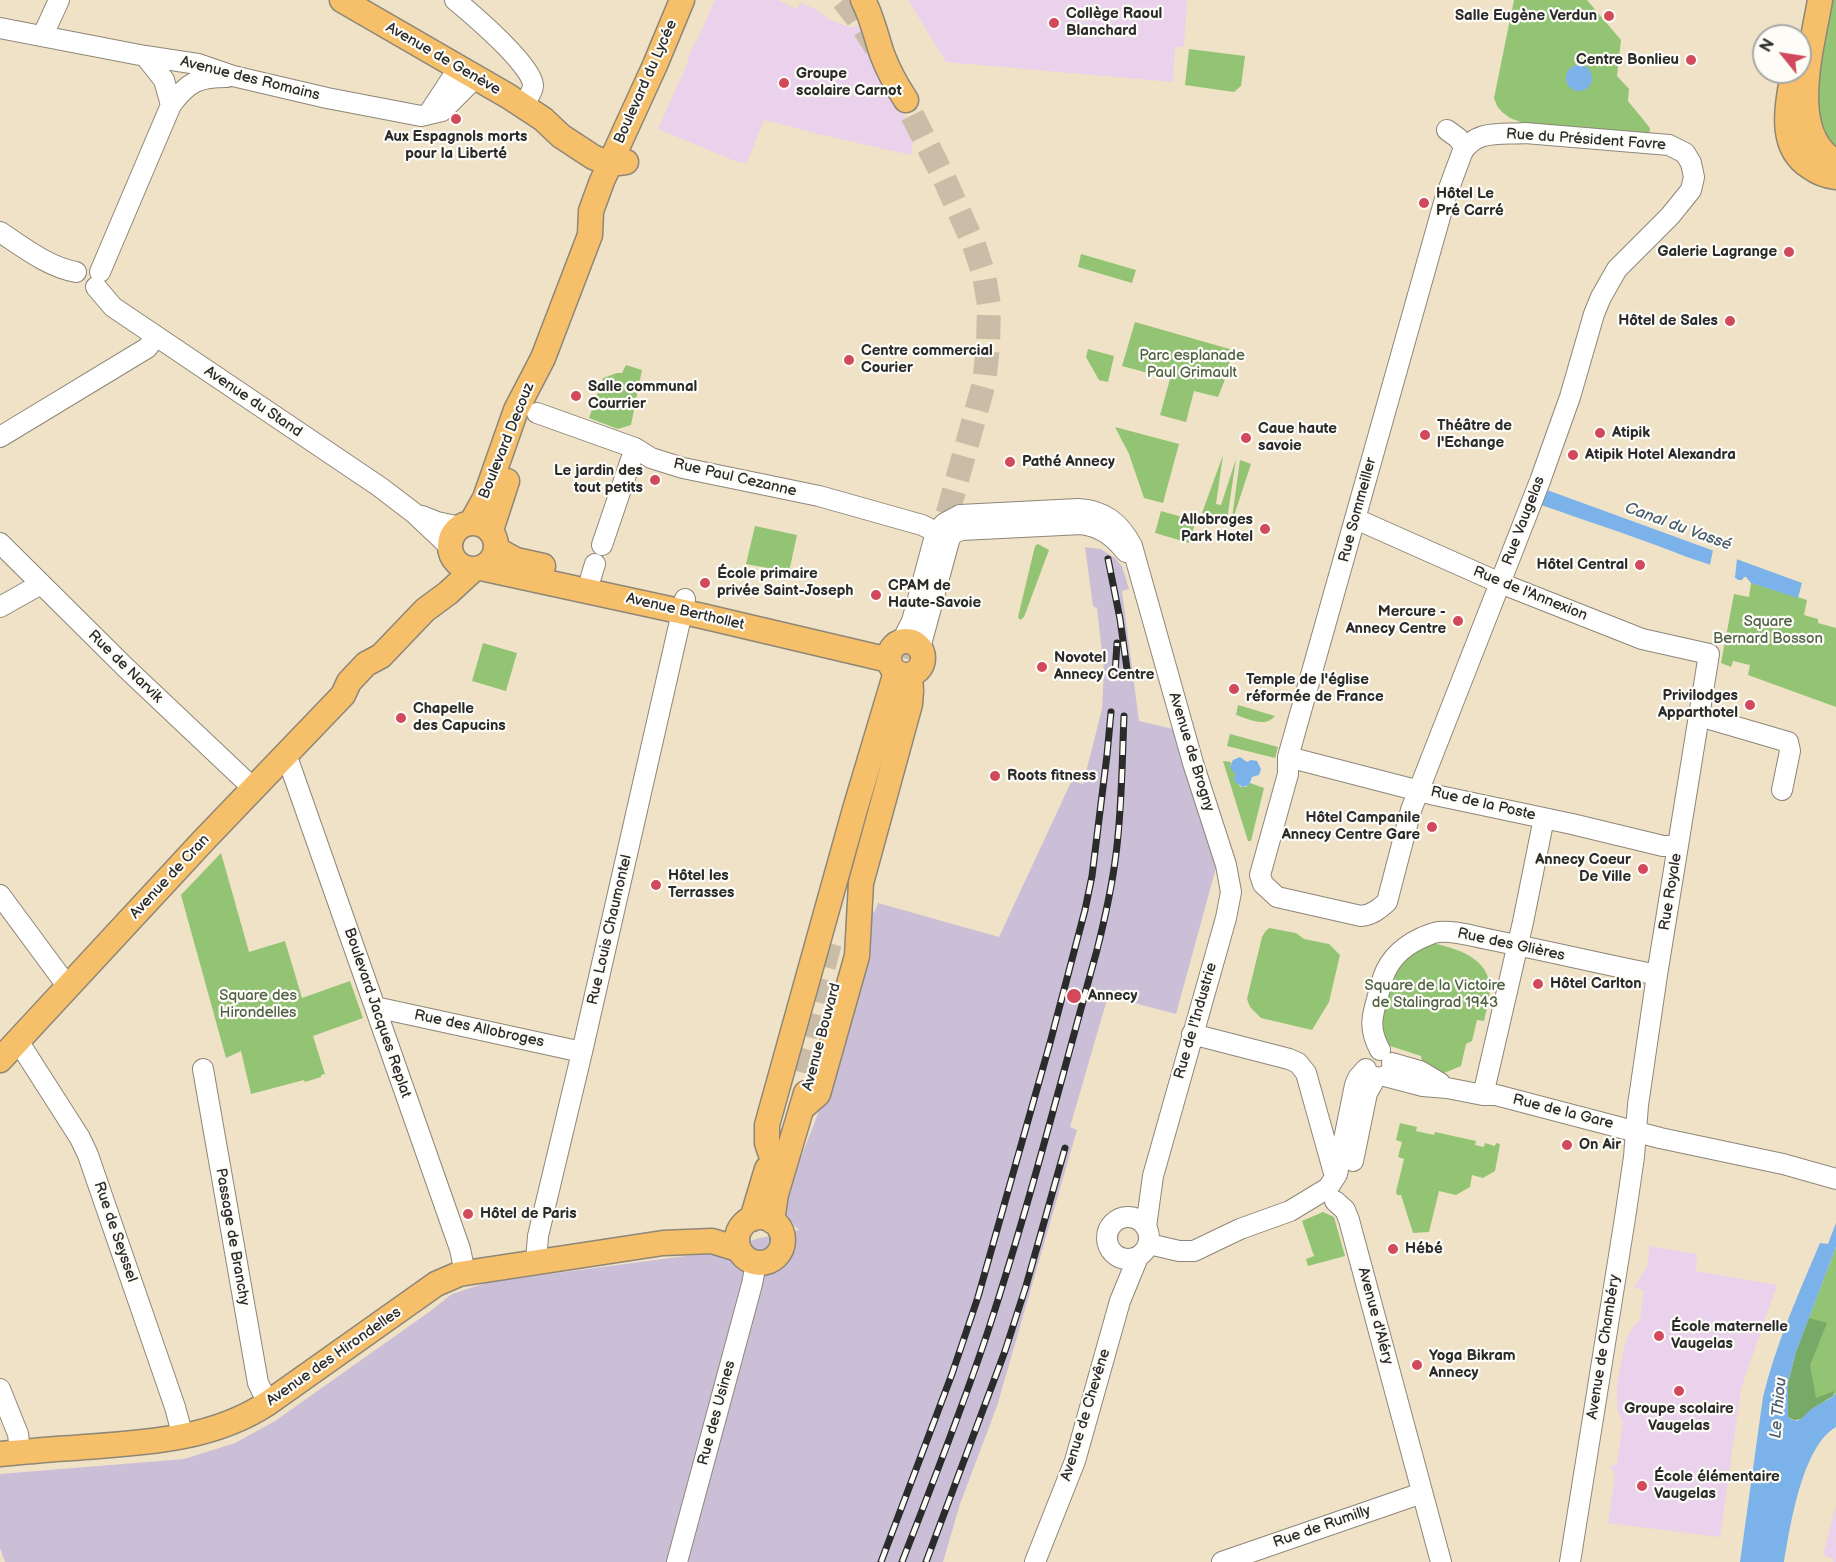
<!DOCTYPE html>
<meta charset="utf-8">
<style>
body{margin:0}
#map{position:relative;width:1836px;height:1562px;overflow:hidden;background:#f0e2c6;font-family:"Balsamiq Sans",sans-serif}
canvas{display:block}
.north{position:absolute;left:1752px;top:24px;width:60px;height:60px;box-sizing:border-box;background:#fdfcf7;border:2px solid #a9a8a5;border-radius:50%;rotate:300deg;font-size:16px;font-weight:700;line-height:24px;text-align:center;color:#2b2b2b}
.north::after{content:'';display:block;margin:auto;width:21px;height:27px;background:#d1495b;clip-path:polygon(50% 0,100% 100%,50% 72%,0 100%)}
</style>
<div id="map">
<canvas width="1836" height="1562"></canvas>
<div class="north">N</div>
</div>
<script>
const ctx = document.querySelector('canvas').getContext('2d');
ctx.lineJoin = 'round';
function fillPath(path, color) {
  ctx.fillStyle = color;
  ctx.fill(path, 'evenodd');
}
function trace(path, color, width, dash) {
  ctx.strokeStyle = color;
  ctx.lineWidth = width;
  ctx.lineCap = dash ? 'butt' : 'round';
  ctx.setLineDash(dash || []);
  ctx.stroke(path);
}
function drawText(font, color, halo, rows, align = 'center') {
  ctx.font = font + ' "Balsamiq Sans",sans-serif';
  ctx.lineWidth = 4.5;
  ctx.setLineDash([]);
  ctx.textBaseline = 'middle';
  ctx.strokeStyle = halo;
  ctx.fillStyle = color;
  for (const [text, x, y, turn = 0] of rows) {
    ctx.save();
    ctx.translate(x, y);
    ctx.rotate((+turn || 0) * Math.PI / 180);
    ctx.textAlign = isNaN(turn) ? turn : align;
    if (halo) ctx.strokeText(text, 0, 0);
    ctx.fillText(text, 0, 0);
    ctx.restore();
  }
}
fillPath(new Path2D(`
 M715 0H777L797 9 800 3 816 9 828 19 849 27 861 26 914 136 911 155 814 133 766 120 763 122 747 163 735 161 658 129 688 62 687 61 694 43H696Z
 M908 0H1187L1184 47H1175L1173 82 946 62Z
 M1650 1246 1697 1254 1696 1271 1777 1285 1741 1389 1720 1537 1608 1523 1615 1477 1610 1465H1617L1623 1423 1617 1409V1384L1626 1339 1633 1327 1640 1320 1644 1290 1634 1288 1647 1267Z
 M1836 1506V1562H1833L1834 1559 1823 1555Z`), '#ead1ec');
fillPath(new Path2D(`
 M1085 547 1101 549 1115 558 1122 566 1129 589 1122 591 1139 721 1177 730 1217 864 1176 1014 1108 996 1070 1127 1077 1130 997 1406 960 1504 943 1562H5L0 1548V1474L184 1459 235 1443 275 1421 429 1312 452 1294 489 1282 708 1253 760 1238 799 1230 786 1217 783 1211 785 1198 821 1106 866 920 875 911 878 903 999 937 1072 780 1083 784 1102 709 1104 670 1097 608 1093 606Z`), '#cabfd6');
fillPath(new Path2D(`
 M1514 0H1587L1621 40 1617 76 1629 89 1628 101 1650 128 1649 135 1531 126 1510 118 1502 112 1497 106 1494 98Z
 M1829 0H1836V149L1821 126 1815 98Z
 M1189 49 1245 56 1241 86 1234 92 1185 85Z
 M938 143 948 162 932 170 922 151Z
 M1081 254 1136 270 1132 283 1078 267Z
 M1135 322 1233 350 1224 382 1218 397 1194 391 1186 422 1160 415 1170 379 1122 366Z
 M1088 349 1114 356 1108 382 1099 380 1086 357Z
 M626 365 642 370 631 425 618 429 589 418 603 378 617 373H622Z
 M1115 427 1179 444 1163 503 1144 498 1129 454Z
 M1223 455 1216 504 1221 505 1236 459 1227 520 1202 513Z
 M1240 460 1251 464 1231 525Z
 M1161 511 1196 521 1189 543 1155 533Z
 M755 526 797 535 789 572 746 564Z
 M1038 544 1049 550 1024 617 1020 620 1018 617 1035 546Z
 M1751 583 1807 600 1804 615 1818 619V623L1836 628V707L1748 675 1750 665 1733 661 1731 667 1721 663 1734 594 1749 597Z
 M483 643 517 653 506 691 472 681Z
 M1238 705 1275 716C1265 728 1249 719 1236 715Z
 M1230 734 1278 747 1275 758 1227 746Z
 M1223 761 1231 762 1230 766 1236 774 1235 781 1241 787H1246L1250 783 1264 788 1251 841H1248Z
 M221 853 249 952 285 941 302 998 350 981 363 1018 313 1036 325 1074 321 1075V1077L305 1082 304 1080 251 1094 241 1051 226 1058 181 895Z
 M1269 928 1296 933 1304 939 1329 944 1340 955 1329 1002 1312 1030 1261 1018 1250 1007 1247 999 1262 937 1265 932Z
 M1432 943C1456 948 1490 958 1490 989 1490 999 1486 1011 1484 1021L1477 1020 1472 1041 1466 1044 1461 1066 1444 1073 1422 1062 1421 1056 1387 1045 1378 1028 1398 959Z
 M1400 1123 1417 1127 1416 1131 1434 1135 1435 1132 1476 1141 1475 1145 1484 1147 1485 1143 1495 1146 1496 1143 1500 1144 1495 1171 1483 1178 1472 1175 1470 1187 1456 1195 1439 1191 1429 1232 1413 1233 1401 1195H1397L1396 1192 1404 1159 1398 1157 1402 1142 1396 1140Z
 M1323 1212 1334 1217 1345 1256 1308 1266 1306 1259 1314 1256 1302 1221Z
 M1836 1247V1393L1801 1419 1794 1420 1796 1352Z`), '#93c474');
fillPath(new Path2D(`
 M1809 1318 1827 1323 1810 1365 1816 1398 1834 1391 1833 1396 1814 1407 1801 1419 1794 1420 1788 1417V1382L1796 1352Z`), '#76aa66');
fillPath(new Path2D(`
 M1566 78a13 13 0 1 1 26 0a13 13 0 1 1-26 0Z
 M1547 490 1802 583 1798 598 1751 583 1746 577H1744L1742 580H1738C1726 568 1704 563 1687 557 1639 538 1590 522 1541 505Z
 M1240 757 1247 762 1251 760 1257 761 1261 769 1259 775 1252 777 1249 785 1243 787 1236 783 1234 778 1236 774 1232 771 1230 766 1233 760Z
 M1836 1223V1247L1796 1352 1788 1382V1417C1792 1420 1796 1422 1801 1419 1805 1416 1808 1411 1812 1409 1820 1403 1829 1401 1836 1393V1427C1802 1446 1790 1527 1784 1562H1740L1763 1397C1776 1343 1799 1293 1820 1243L1828 1244Z`), '#7bb2ea');
fillPath(new Path2D(`
 M1713 550 1737 559 1735 577 1710 565Z`), '#f0e2c6');
trace(new Path2D(`
 M843 0 855 15 876 47
 M896 83 944 178 974 245 984 275 989 305 988 347 984 383 940 541
 M898 694 919 615
 M857 851 887 743
 M796 1071 831 939`), '#c9bda7', 24, [24, 12]);
const minor = new Path2D(`
 M455 0C472 14 532 65 533 85 533 92 526 100 522 106
 M0 28 145 56 198 64 233 76 327 98 421 116 442 111 475 78
 M43 35 59 0
 M145 56 164 80 171 105
 M429 113 458 69
 M1447 130 1458 138 1465 148
 M1525 133 1669 145 1685 153 1691 163 1694 177 1691 190 1670 216 1617 269 1601 297 1594 314 1570 397 1540 481 1411 810 1387 902C1379 909 1372 915 1361 916L1277 897 1263 884 1260 875 1288 774V757L1445 199 1462 153C1475 129 1502 135 1525 133Z
 M0 232C23 247 48 267 76 272
 M100 272 171 105C188 82 198 77 227 77
 M96 287 113 307 380 487 414 513 450 547
 M537 413 635 448 651 458 683 468 819 496 922 525 936 532
 M0 437 147 348 156 337
 M422 516 437 522 460 527
 M1356 519 1500 583 1642 639 1709 654 1657 975 1638 1105 1634 1157 1625 1218 1570 1562
 M0 543 126 668 253 788
 M602 545 635 448
 M591 577 595 564
 M0 607 41 584
 M902 641 912 621 936 532 945 523 960 515 1078 509C1104 510 1120 523 1132 546L1193 763 1226 865 1231 892 1226 918 1153 1176 1146 1227
 M920 648 949 541 952 534 961 530 1082 524C1102 527 1114 537 1126 552
 M1699 716 1788 742 1790 751 1782 790
 M286 754 460 1249 465 1273
 M1288 757 1435 795 1572 824 1663 846H1678
 M0 895 68 987
 M375 1007 582 1052
 M1192 1034 1289 1059 1298 1063 1306 1073 1334 1173
 M18 1041 80 1138 88 1155 175 1407 183 1437
 M1380 1050C1366 1024 1374 1012 1381 985 1386 962 1400 948 1421 938 1426 936 1432 933 1438 932 1455 930 1475 937 1492 940 1547 951 1602 964 1657 975
 M1392 1063 1420 1071 1440 1083
 M203 1069 258 1383 268 1403
 M1385 1076 1423 1086 1447 1088 1483 1095H1496L1660 1138 1783 1164 1836 1179
 M1483 1095 1523 922 1544 818
 M1353 1161 1367 1093 1376 1077
 M1335 1201 1345 1210 1349 1220 1441 1562
 M1107 1238a21 21 0 1 1 42 0a21 21 0 1 1-42 0Z
 M1149 1244 1179 1251H1194L1240 1229 1290 1211 1328 1188 1337 1174 1355 1085 1358 1078 1366 1069
 M536 1261 538 1236 582 1052 685 599
 M0 1389 18 1434 20 1452
 M677 1562 752 1284 756 1263
 M1035 1562 1075 1461 1120 1301 1138 1257
 M1222 1562 1422 1493`);
const major = new Path2D(`
 M342 0 508 96 543 119 561 136 593 157 610 164 626 162
 M863 0C872 17 876 36 882 54 888 70 896 85 906 100
 M1820 0C1813 45 1785 134 1836 162
 M1793 72C1788 105 1777 146 1810 167 1818 173 1826 176 1836 177
 M450 546a23 23 0 1 1 46 0a23 23 0 1 1-46 0Z
 M471 523 485 498 516 410 543 358 590 235 591 211 602 181 655 65 682 0
 M491 530 507 481
 M496 549 516 560 543 566
 M481 568 702 616 889 660
 M889 658a17 17 0 1 1 34 0a17 17 0 1 1-34 0Z
 M0 1060 203 841 343 695 349 682 366 664 381 656 425 610 448 593 474 569
 M802 1108 818 1094 857 956 861 883 910 704 911 691 910 675
 M771 1155 767 1143V1125L855 809 896 672
 M737 1240a23 23 0 1 1 46 0a23 23 0 1 1-46 0Z
 M752 1219 767 1169
 M772 1221 776 1194 806 1093
 M0 1454C25 1452 49 1449 73 1448 140 1443 211 1441 268 1403L436 1284 459 1274 663 1243 712 1241 738 1249`);
trace(minor, '#8e8678', 22);
trace(major, '#8e8678', 27);
trace(minor, '#fff', 20);
trace(major, '#f6c06b', 24);
const rail = new Path2D(`
 M1108 559 1120 619 1128 676
 M1115 674 1117 643
 M881 1562 952 1374 978 1297 1050 1043 1085 910 1092 876 1107 755 1111 712
 M902 1562C932 1485 962 1409 988 1331 1029 1206 1062 1077 1097 950 1105 918 1112 887 1116 854 1122 808 1122 762 1124 716
 M926 1562 1005 1351 1026 1286 1065 1148`);
trace(rail, '#2b2b2b', 7);
trace(rail, '#fdfcf7', 4.5, [14]);
for (const [x, y, r, color] of [
 [1609,16,6,"#d1495b"],
 [1054,23,6,"#d1495b"],
 [1691,60,6,"#d1495b"],
 [784,83,6,"#d1495b"],
 [456,119,6,"#d1495b"],
 [1424,203,6,"#d1495b"],
 [1789,252,6,"#d1495b"],
 [1730,321,6,"#d1495b"],
 [849,360,6,"#d1495b"],
 [576,396,6,"#d1495b"],
 [1600,433,6,"#d1495b"],
 [1425,435,6,"#d1495b"],
 [1246,438,6,"#d1495b"],
 [1573,455,6,"#d1495b"],
 [1010,462,6,"#d1495b"],
 [655,480,6,"#d1495b"],
 [1265,529,6,"#d1495b"],
 [1640,565,6,"#d1495b"],
 [705,583,6,"#d1495b"],
 [876,595,6,"#d1495b"],
 [1458,621,6,"#d1495b"],
 [1042,667,6,"#d1495b"],
 [1234,689,6,"#d1495b"],
 [1750,705,6,"#d1495b"],
 [401,718,6,"#d1495b"],
 [995,776,6,"#d1495b"],
 [1432,827,6,"#d1495b"],
 [1643,869,6,"#d1495b"],
 [656,885,6,"#d1495b"],
 [1538,984,6,"#d1495b"],
 [1074,996,8,"#d1495b"],
 [1567,1145,6,"#d1495b"],
 [468,1214,6,"#d1495b"],
 [1393,1249,6,"#d1495b"],
 [1659,1336,6,"#d1495b"],
 [1417,1365,6,"#d1495b"],
 [1679,1391,6,"#d1495b"],
 [1642,1486,6,"#d1495b"]
]) {
  const dot = new Path2D();
  dot.arc(x, y, r, 0, 2 * Math.PI);
  ctx.fillStyle = color;
  ctx.fill(dot);
  trace(dot, '#fdfcf7', 2);
}
drawText('bold 15px', '#2b2b2b', '#fdfcf7', [
 ["Collège Raoul",1066,14],
 ["Blanchard",1066,31],
 ["Salle Eugène Verdun",1597,16,"right"],
 ["Centre Bonlieu",1679,60,"right"],
 ["Groupe",796,74],
 ["scolaire Carnot",796,91],
 ["Aux Espagnols morts",456,137,"center"],
 ["pour la Liberté",456,154,"center"],
 ["Hôtel Le",1436,194],
 ["Pré Carré",1436,211],
 ["Galerie Lagrange",1777,252,"right"],
 ["Hôtel de Sales",1718,321,"right"],
 ["Centre commercial",861,351],
 ["Courier",861,368],
 ["Salle communal",588,387],
 ["Courrier",588,404],
 ["Théâtre de",1437,426],
 ["l'Echange",1437,443],
 ["Caue haute",1258,429],
 ["savoie",1258,446],
 ["Atipik",1612,433],
 ["Atipik Hotel Alexandra",1585,455],
 ["Pathé Annecy",1022,462],
 ["Le jardin des",643,471,"right"],
 ["tout petits",643,488,"right"],
 ["Allobroges",1253,520,"right"],
 ["Park Hotel",1253,537,"right"],
 ["Hôtel Central",1628,565,"right"],
 ["École primaire",717,574],
 ["privée Saint-Joseph",717,591],
 ["CPAM de",888,586],
 ["Haute-Savoie",888,603],
 ["Mercure -",1446,612,"right"],
 ["Annecy Centre",1446,629,"right"],
 ["Novotel",1054,658],
 ["Annecy Centre",1054,675],
 ["Temple de l'église",1246,680],
 ["réformée de France",1246,697],
 ["Privilodges",1738,696,"right"],
 ["Apparthotel",1738,713,"right"],
 ["Chapelle",413,709],
 ["des Capucins",413,726],
 ["Roots fitness",1007,776],
 ["Hôtel Campanile",1420,818,"right"],
 ["Annecy Centre Gare",1420,835,"right"],
 ["Annecy Coeur",1631,860,"right"],
 ["De Ville",1631,877,"right"],
 ["Hôtel les",668,876],
 ["Terrasses",668,893],
 ["Hôtel Carlton",1550,984],
 ["Annecy",1088,996],
 ["On Air",1579,1145],
 ["Hôtel de Paris",480,1214],
 ["Hébé",1405,1249],
 ["École maternelle",1671,1327],
 ["Vaugelas",1671,1344],
 ["Yoga Bikram",1429,1356],
 ["Annecy",1429,1373],
 ["Groupe scolaire",1679,1409,"center"],
 ["Vaugelas",1679,1426,"center"],
 ["École élémentaire",1654,1477],
 ["Vaugelas",1654,1494]
], 'left');
drawText('15px', '#2b2b2b', '#fdfcf7', [
 ["Avenue de Genève",443,59,30],
 ["Avenue des Romains",250,79,14],
 ["Boulevard du Lycée",646,82,-66],
 ["Rue du Président Favre",1586,140,4],
 ["Avenue du Stand",253,402,34],
 ["Boulevard Decouz",507,441,-68],
 ["Rue Paul Cezanne",735,478,13],
 ["Rue Sommeiller",1358,510,-75],
 ["Rue Vaugelas",1524,521,-69],
 ["Rue de l'Annexion",1530,594,22],
 ["Avenue Berthollet",685,612,13],
 ["Rue de Narvik",125,667,44],
 ["Avenue de Brogny",1191,752,73],
 ["Rue de la Poste",1483,804,13],
 ["Avenue de Cran",170,877,-47],
 ["Rue Royale",1671,892,-81],
 ["Rue Louis Chaumontel",610,930,-77],
 ["Rue des Glières",1511,945,12],
 ["Boulevard Jacques Replat",377,1013,71],
 ["Rue de l'Industrie",1196,1021,-74],
 ["Rue des Allobroges",479,1029,12],
 ["Avenue Bouvard",822,1037,-75],
 ["Rue de la Gare",1563,1112,14],
 ["Rue de Seyssel",115,1232,71],
 ["Passage de Branchy",232,1237,80],
 ["Avenue d'Aléry",1375,1316,75],
 ["Avenue de Chambéry",1604,1347,-81],
 ["Avenue des Hirondelles",334,1357,-35],
 ["Rue des Usines",717,1413,-75],
 ["Avenue de Chevêne",1086,1415,-73],
 ["Rue de Rumilly",1322,1527,-19]
]);
drawText('15px', '#4f6145', '#fdfcf7', [
 ["Parc esplanade",1192,356],
 ["Paul Grimault",1192,373],
 ["Square",1768,622],
 ["Bernard Bosson",1768,639],
 ["Square de la Victoire",1435,986],
 ["de Stalingrad 1943",1435,1003],
 ["Square des",258,996],
 ["Hirondelles",258,1013]
]);
drawText('italic 16px', '#475a6e', '#fdfcf7', [
 ["Canal du Vassé",1678,527,20],
 ["Le Thiou",1779,1408,-85]
]);
</script>
